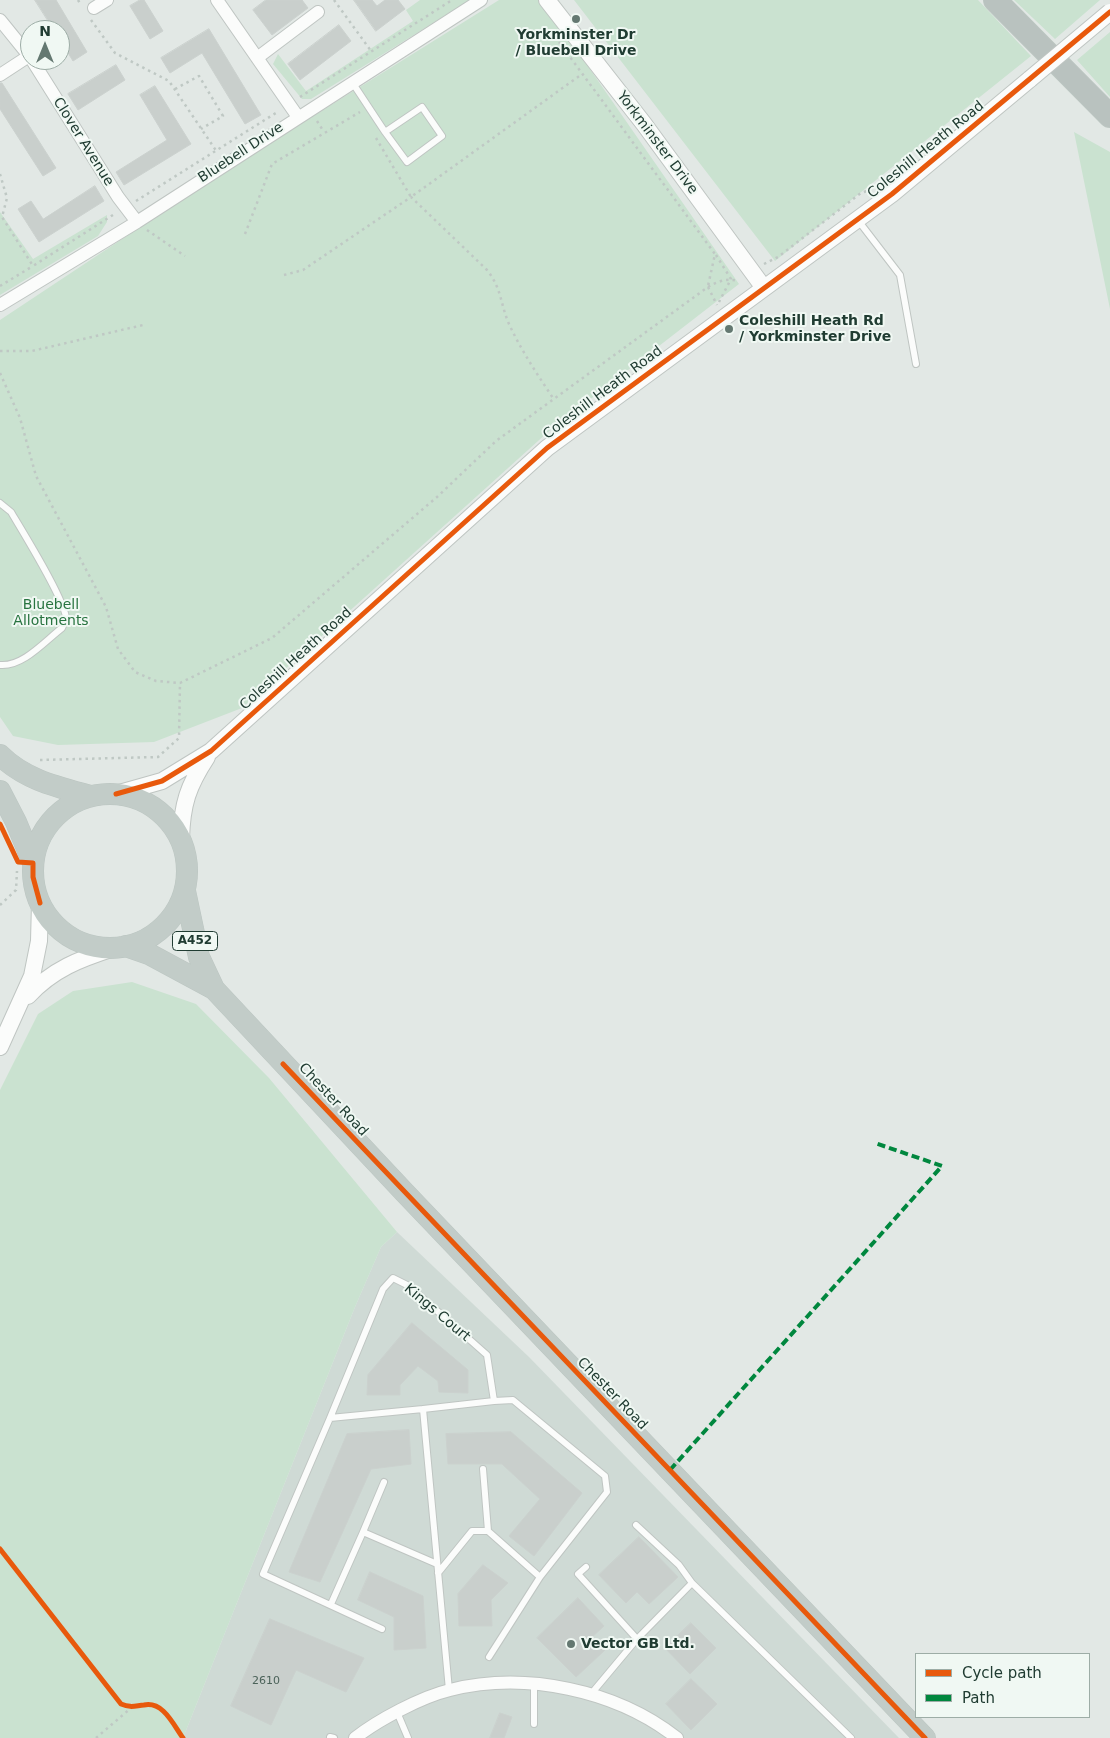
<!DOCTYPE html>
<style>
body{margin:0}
#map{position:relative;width:1110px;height:1738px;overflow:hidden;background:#e2e8e5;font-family:"DejaVu Sans",sans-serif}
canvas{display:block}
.legend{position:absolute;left:915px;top:1653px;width:175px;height:65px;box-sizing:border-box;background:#f0f8f3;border:1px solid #9dada6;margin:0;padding:6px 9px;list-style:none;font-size:15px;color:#203c32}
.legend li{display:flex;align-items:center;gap:10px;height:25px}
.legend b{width:25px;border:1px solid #9dada6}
.north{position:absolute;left:20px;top:20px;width:50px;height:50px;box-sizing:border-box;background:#f0f8f3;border:1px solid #9dada6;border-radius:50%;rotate:0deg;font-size:14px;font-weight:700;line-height:20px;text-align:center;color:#203c32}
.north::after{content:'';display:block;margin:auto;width:18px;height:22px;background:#647871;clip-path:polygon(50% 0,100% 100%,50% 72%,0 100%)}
</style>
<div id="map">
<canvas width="1110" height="1738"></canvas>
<ul class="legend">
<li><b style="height:6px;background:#e8590c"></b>Cycle path</li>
<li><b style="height:6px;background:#00873e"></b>Path</li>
</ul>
<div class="north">N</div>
</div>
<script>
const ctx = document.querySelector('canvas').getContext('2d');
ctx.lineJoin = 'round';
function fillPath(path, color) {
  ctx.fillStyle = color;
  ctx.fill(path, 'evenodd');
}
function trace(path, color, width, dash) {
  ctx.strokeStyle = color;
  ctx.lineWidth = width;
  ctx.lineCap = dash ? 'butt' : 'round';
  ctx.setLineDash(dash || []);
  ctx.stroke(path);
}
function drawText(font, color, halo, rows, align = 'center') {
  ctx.font = font + ' "DejaVu Sans",sans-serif';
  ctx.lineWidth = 4;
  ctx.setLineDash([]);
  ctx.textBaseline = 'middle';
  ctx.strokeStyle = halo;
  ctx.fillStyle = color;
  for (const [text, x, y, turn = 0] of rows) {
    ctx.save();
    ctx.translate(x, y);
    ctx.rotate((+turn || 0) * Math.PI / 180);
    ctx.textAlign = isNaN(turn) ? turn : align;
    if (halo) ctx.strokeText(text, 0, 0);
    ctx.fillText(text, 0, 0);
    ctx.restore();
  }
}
fillPath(new Path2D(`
 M397 1232 529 1357 899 1738H183L355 1307 381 1247Z`), '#cfdad5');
fillPath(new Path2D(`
 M420 0H470L311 99H302L273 64 278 54 306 91 413 21 406 10Z
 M499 0H542L739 284 548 432 242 708 154 742 58 745 13 736 0 717V320L211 180Z
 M574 0H978L1031 56 775 261Z
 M1014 0H1100L1055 39Z
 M1110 32V97L1077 60Z
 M1074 132 1110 152V309Z
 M0 212 33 259 107 215V222L98 236 0 295Z
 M132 982 196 1004 269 1078 397 1232 381 1247 355 1307 183 1738H0V1090L38 1014 73 991Z`), '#cae2d0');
const building = new Path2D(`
 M35 0H56L87 52 73 61 60 40V30H54Z
 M140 0H144L163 31 150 39 130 6Z
 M266 0H302L308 8 272 35 253 10Z
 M354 0H372L377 6 385 0H398L405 9 376 31Z
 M339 25 351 41 300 80 288 64Z
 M209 29 261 115 245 124 202 53 170 73 161 58Z
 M116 65 125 80 78 110 68 94Z
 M0 83H2L56 168 43 176 0 109Z
 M155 86 191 144 124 185 116 172 167 140 140 95Z
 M95 186 104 201 39 242 18 209 31 201 43 219Z
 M412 1323 468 1370V1393L439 1392 438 1381 418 1366 400 1385V1395H367L368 1375Z
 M409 1430 411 1464 371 1469 320 1582 289 1572 347 1434Z
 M511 1432 582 1493 534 1556 509 1536 540 1499 502 1464H448L446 1434Z
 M639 1537 678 1577 649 1604 637 1592 626 1603 599 1575Z
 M483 1565 508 1583 491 1600 492 1626H459L458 1594Z
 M370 1572 423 1596 426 1648 394 1650V1617L358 1600Z
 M578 1598 604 1626 592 1637 605 1650 576 1677 537 1638Z
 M270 1619 364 1658 346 1692 296 1670 271 1725 231 1706Z
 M691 1623 716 1648 690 1674 665 1648Z
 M691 1679 717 1704 691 1730 666 1704Z
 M500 1713 512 1717 504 1738H490Z`);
fillPath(building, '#c9cfcc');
trace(building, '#cbd1ce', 1);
const service = new Path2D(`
 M352 82 385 132 422 107 442 136 407 162 385 132
 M857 219 900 275 916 364
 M0 503 11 512C21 529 69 606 66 621 65 623 63 625 62 628 45 641 23 667 0 665
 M423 1409 494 1401 487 1355 409 1286 393 1278 383 1289 330 1418 423 1409 449 1690
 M330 1418 263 1574 382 1629
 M483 1469 488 1531
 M636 1525 679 1565 692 1583
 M363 1532 384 1482
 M586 1567 578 1574 637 1639
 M438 1573 472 1531H488L540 1577
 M331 1604 363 1532 437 1564
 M489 1657 540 1577 607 1492 605 1476 513 1400 494 1401
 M591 1694 637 1639 692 1583 851 1738
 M397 1712 408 1738
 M534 1724V1685
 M330 1737 334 1738`);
const minor = new Path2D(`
 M217 0 298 117
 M94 8 107 0
 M0 20 30 57
 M257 58 318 12
 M32 60 118 197 137 222
 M0 75 29 56
 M0 305 137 222 481 0
 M355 1738C378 1720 421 1697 450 1690 525 1671 616 1690 677 1738`);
const tertiary = new Path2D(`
 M547 0 644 124 764 288
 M116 794 162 781 211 751 547 448 892 194 1030 79
 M181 839C182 804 188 786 207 757
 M28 996C53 969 80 959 114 948
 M0 1047 32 976 39 941 40 903`);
const trunk = new Path2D(`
 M0 755C25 780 58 787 91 796
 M0 791 16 822 33 863
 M33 871a77 77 0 1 1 154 0a77 77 0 1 1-154 0Z
 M185 891 199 957 214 989 405 1193 925 1738
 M126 946 149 954 214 989`);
const motorway = new Path2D(`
 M995 0 1110 116`);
trace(service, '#bfc5c2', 8);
trace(minor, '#bfc5c2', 14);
trace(tertiary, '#bfc5c2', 18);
trace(trunk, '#bbc5c1', 22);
trace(motorway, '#bbc5c1', 24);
trace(new Path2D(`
 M78 0 81 5
 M334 0 371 51
 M91 20 115 53 169 81 217 152
 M559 42 715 254 708 286
 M175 89 199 76 223 116 201 129
 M300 97 452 0
 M317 121 324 132
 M376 138 411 197 582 74
 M0 174 7 198 2 217 33 266 116 213
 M136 201 279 111
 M147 230 185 256
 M245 234 272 164 360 112
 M716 255 731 279 719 302
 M764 264 778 257 861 193 870 190
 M284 275 303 270 411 197 487 270C502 289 500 303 509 324 521 350 537 374 553 398
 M0 286 33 266
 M708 287C718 281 727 278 739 281
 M0 351H32L143 325
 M0 373 20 418 36 476 106 607 118 649 135 672 156 681 180 683 272 638 437 497 496 441 708 287 717 305
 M40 760 158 757 179 738 180 683
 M0 905 16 890 17 871
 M96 1738 131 1708`), '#bfc8c4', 2.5, [2.5, 4]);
trace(service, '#fbfcfb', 6);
trace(minor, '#fbfcfb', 12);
trace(tertiary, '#fbfcfb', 16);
trace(trunk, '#c2ccc8', 21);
trace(motorway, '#b9c2bf', 22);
const tertiaryBridge = new Path2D(`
 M1030 79 1110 12`);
trace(tertiaryBridge, '#bfc5c2', 18, []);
trace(tertiaryBridge, '#fbfcfb', 16);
trace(new Path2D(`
 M670 1470 942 1166 875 1143`), '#00873e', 4, [8, 4]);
trace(new Path2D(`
 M116 794 162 781 211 751 547 448 892 194 1110 12
 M0 824 18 862 33 863V877L40 903
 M283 1064 925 1738
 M0 1549 121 1704C131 1708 134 1706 144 1705 163 1701 173 1724 183 1738`), '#e8590c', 5);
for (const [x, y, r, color] of [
 [576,19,5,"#647871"],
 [729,329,5,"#647871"],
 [571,1644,5,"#647871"]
]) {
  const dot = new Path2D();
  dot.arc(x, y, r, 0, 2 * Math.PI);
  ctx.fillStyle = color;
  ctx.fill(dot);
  trace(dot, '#f0f8f3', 2);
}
drawText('11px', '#4b6259', null, [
 ["2610",266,1681]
]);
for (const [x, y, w] of [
 [195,941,45]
]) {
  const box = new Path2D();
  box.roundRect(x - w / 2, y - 9.5, w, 19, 4);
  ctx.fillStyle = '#f0f8f3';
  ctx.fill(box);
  trace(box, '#203c32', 1);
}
drawText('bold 12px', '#203c32', null, [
 ["A452",195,941]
]);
drawText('bold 14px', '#203c32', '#f0f8f3', [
 ["Yorkminster Dr",576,35,"center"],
 ["/ Bluebell Drive",576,51,"center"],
 ["Coleshill Heath Rd",739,321],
 ["/ Yorkminster Drive",739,337],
 ["Vector GB Ltd.",581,1644]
], 'left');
drawText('14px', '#203c32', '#f0f8f3', [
 ["Clover Avenue",83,142,58],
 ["Yorkminster Drive",657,143,53],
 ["Coleshill Heath Road",926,150,-39],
 ["Bluebell Drive",241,153,-33],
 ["Coleshill Heath Road",603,393,-37],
 ["Coleshill Heath Road",296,659,-42],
 ["Chester Road",333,1100,47],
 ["Kings Court",437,1313,40],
 ["Chester Road",612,1394,46]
]);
drawText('14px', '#287440', '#f0f8f3', [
 ["Bluebell",51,605],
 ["Allotments",51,621]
]);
</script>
